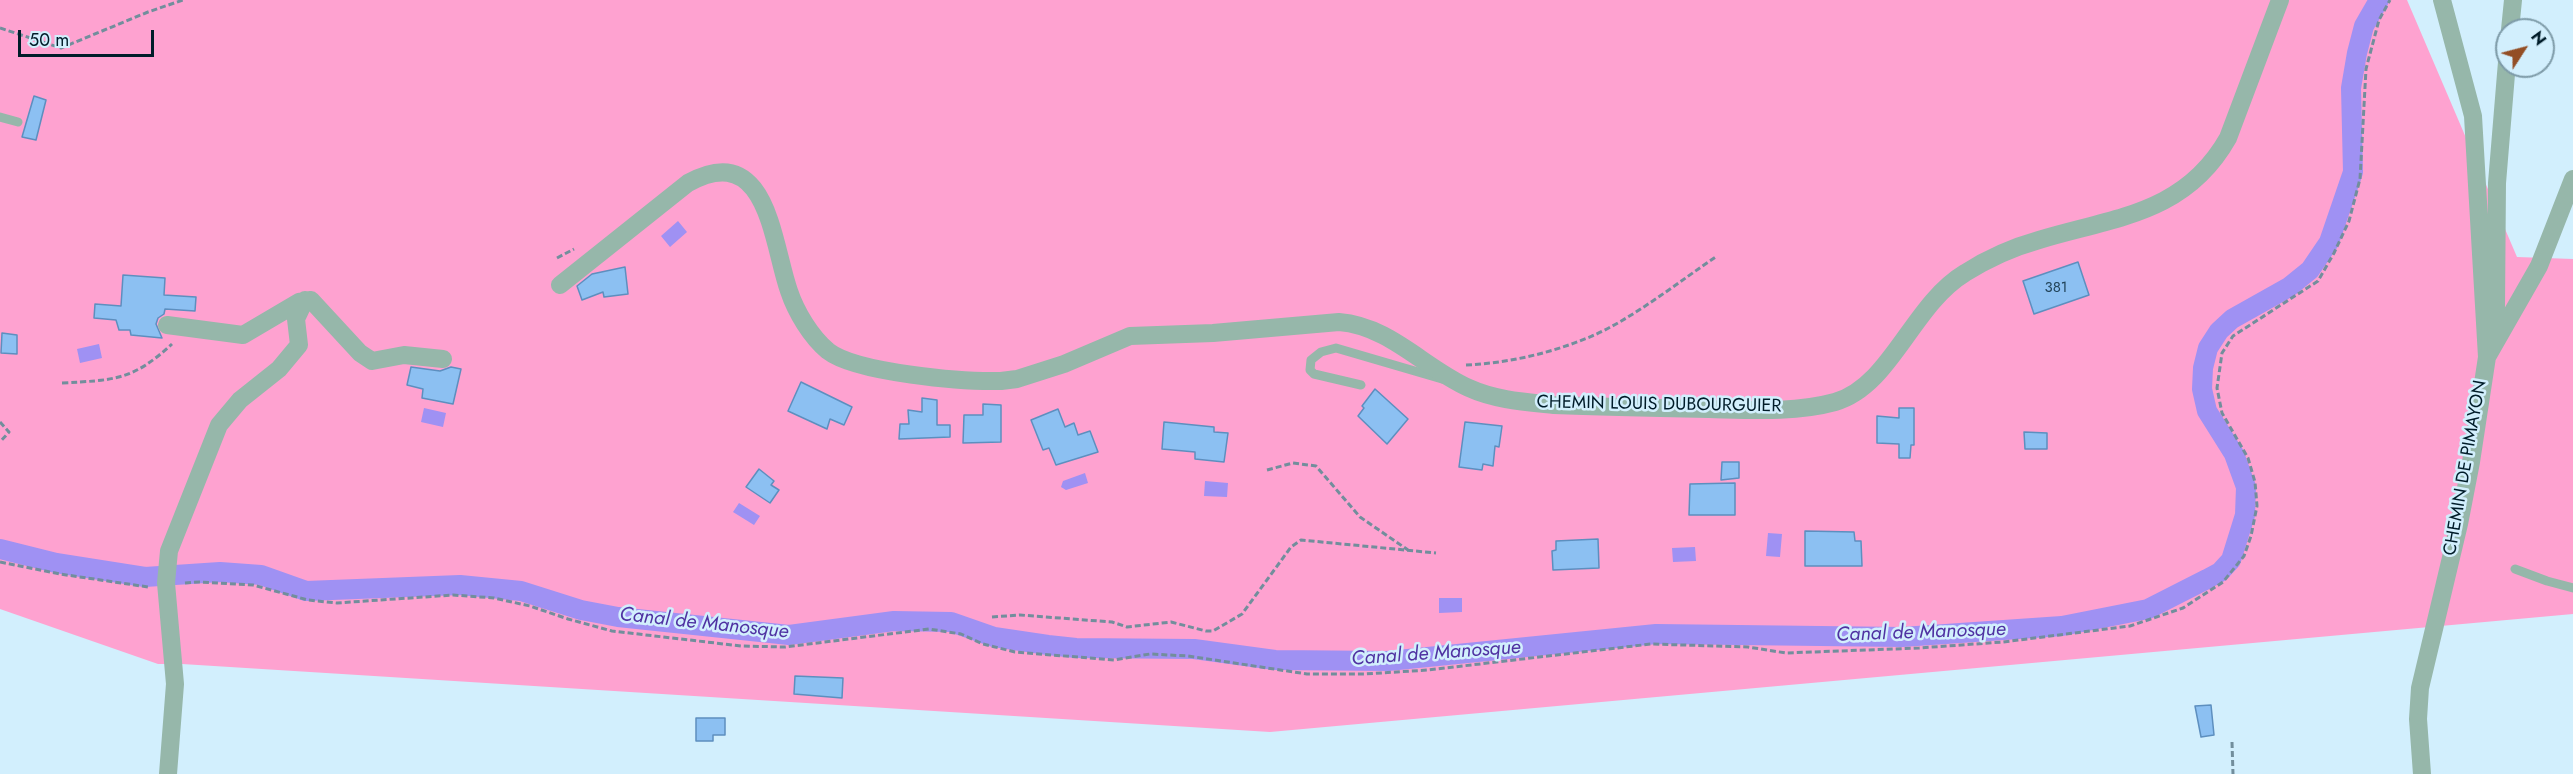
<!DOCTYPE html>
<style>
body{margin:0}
#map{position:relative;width:2573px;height:774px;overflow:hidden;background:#d2effd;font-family:Jost,sans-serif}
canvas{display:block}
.north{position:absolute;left:2495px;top:18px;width:60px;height:60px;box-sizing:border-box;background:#d2effd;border:2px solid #7e9ba8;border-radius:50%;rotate:54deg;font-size:16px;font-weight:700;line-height:24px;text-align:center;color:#001c29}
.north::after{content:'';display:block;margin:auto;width:21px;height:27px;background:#934e25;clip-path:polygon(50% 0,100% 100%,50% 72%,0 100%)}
.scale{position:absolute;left:18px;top:30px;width:136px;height:27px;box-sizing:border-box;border:3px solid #001c29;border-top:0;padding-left:8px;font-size:18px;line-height:21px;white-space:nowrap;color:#001c29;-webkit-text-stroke:4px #d2effd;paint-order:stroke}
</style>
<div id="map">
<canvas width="2573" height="774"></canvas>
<div class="north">N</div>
<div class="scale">50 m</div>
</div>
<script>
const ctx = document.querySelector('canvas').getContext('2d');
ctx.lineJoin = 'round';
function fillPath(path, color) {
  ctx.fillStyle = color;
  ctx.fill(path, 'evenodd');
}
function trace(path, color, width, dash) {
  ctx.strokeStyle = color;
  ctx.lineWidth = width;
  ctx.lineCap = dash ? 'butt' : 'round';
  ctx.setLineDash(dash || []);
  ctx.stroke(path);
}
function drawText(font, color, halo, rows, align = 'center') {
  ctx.font = font + ' Jost,sans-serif';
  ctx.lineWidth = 5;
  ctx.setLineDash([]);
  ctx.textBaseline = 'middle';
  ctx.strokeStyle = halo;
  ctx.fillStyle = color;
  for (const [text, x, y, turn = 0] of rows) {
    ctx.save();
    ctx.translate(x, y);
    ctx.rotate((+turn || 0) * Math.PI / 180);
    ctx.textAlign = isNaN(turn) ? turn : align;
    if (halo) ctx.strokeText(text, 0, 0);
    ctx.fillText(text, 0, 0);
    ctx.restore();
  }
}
fillPath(new Path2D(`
 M0 0H2407L2517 257 2573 259V614L1270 732 182 664H158L0 609Z`), '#fea2d0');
fillPath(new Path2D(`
 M678 221 687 232 670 247 661 236Z
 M99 344 102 358 80 363 77 349Z
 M424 408 446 413 443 427 421 422Z
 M1085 473 1088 483 1066 490 1061 487 1063 481Z
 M1205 481 1228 483 1227 497 1204 496Z
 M739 503 760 516 754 525 733 512Z
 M1768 533 1782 534 1780 557 1766 556Z
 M1695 547 1696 561 1673 562 1672 548Z
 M1439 598H1462V612L1439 613Z`), '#9f91f3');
trace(new Path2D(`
 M0 549 56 563 145 577 220 572 261 575 306 591 460 585 521 591 581 610 618 617 789 635 894 621 951 622 994 637 1048 645 1076 648 1194 649 1275 660 1388 661 1656 634 1902 637 2062 626 2148 609 2207 579 2220 572 2231 560 2245 515 2246 487 2234 454 2207 411 2202 389 2203 368 2208 348 2219 331 2232 319 2289 287 2310 270 2329 242 2353 172 2351 88 2357 53 2364 26 2379 0`), '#9f91f3', 20);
const building = new Path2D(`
 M34 96 46 100 36 140 22 137Z
 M2078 262 2089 295 2034 314 2023 281Z
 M625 267 628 294 604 297 603 292 582 300 577 286 592 274Z
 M123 275 165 278 164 295 196 297 195 311 165 309 164 314 158 318 156 324 162 338 131 335 130 330H119L116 320 94 318 95 304 121 306Z
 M2 333 17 335V354L1 353Z
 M411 367 440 371 451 367 461 369 453 404 422 398 423 389 407 385Z
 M801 382 852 407 844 425 830 419 827 429 788 411Z
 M1375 389 1408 419 1387 444 1358 416 1364 408 1362 406Z
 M922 398 937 400V425H950V437L899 439 900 424H909L908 410 922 412Z
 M983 404 1001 405V442L963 443 964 415H983Z
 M1899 408H1914V445H1911L1910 458H1899V444L1877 443V416L1899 418Z
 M1058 409 1065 427 1074 423 1078 435 1090 431 1098 452 1056 465 1049 448 1043 450 1031 420Z
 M1164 422 1214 427V432L1228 433 1224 462 1195 459V452L1162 449Z
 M1465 422 1502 426 1499 447 1495 446 1493 466 1483 464 1482 470 1459 467Z
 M2024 432 2047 433V449H2025Z
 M1722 462H1739V478L1721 480Z
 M759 469 774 481 771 485 779 490 770 503 746 487Z
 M1735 483V515H1689L1690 484Z
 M1805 531 1854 532 1855 541H1861L1862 566H1805Z
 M1598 539 1599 568 1553 570 1552 551 1556 550V541Z
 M795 676 843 678 842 698 794 694Z
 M2211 705 2214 735 2201 737 2195 706Z
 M696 718H725V735H713V741H696Z`);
fillPath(building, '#8cc0f2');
trace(building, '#5d8fbf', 1.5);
trace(new Path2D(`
 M0 28 61 48 148 12 183 0
 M557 258 574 249
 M1466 365C1509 363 1552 353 1592 336 1632 319 1680 281 1717 256
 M62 383C114 380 132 381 172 344
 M0 422 9 432 0 442
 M1267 470 1293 463 1316 466 1360 517 1408 550
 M0 562 60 574 148 587
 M185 583 199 582 253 585 308 600 337 603 453 595 494 598 530 606 568 619 612 631 741 646 785 647 929 629 961 634 983 644 1015 652 1114 660 1150 654 1188 656 1307 674H1364L1428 670 1651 644 1748 647 1786 653 1919 648 2003 642 2130 626 2183 608 2223 582 2244 556 2251 536 2257 506 2255 482 2248 458 2222 413 2217 388 2222 353 2233 336 2318 281 2334 253 2349 221 2360 179 2366 69 2379 20 2390 0
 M992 617 1020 615 1112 622 1127 627 1171 622 1206 631H1213L1242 614 1291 547 1301 540 1436 553
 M2232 742 2233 774`), '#728e9c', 3, [6, 3]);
trace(new Path2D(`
 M0 117 18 122
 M1361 385 1314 374 1310 370 1311 360 1321 352 1336 348 1442 379
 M2515 569 2547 581 2573 588`), '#96b7aa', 9);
trace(new Path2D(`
 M2442 0 2473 116 2487 357
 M2510 30 2513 0
 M560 285 688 183C768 139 772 243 789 291 796 312 811 337 828 351 856 373 964 382 1001 381L1017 379 1064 364 1130 336 1213 333 1339 322C1390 326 1424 368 1469 388 1495 400 1526 402 1554 405 1606 407 1657 408 1709 409 1750 410 1795 413 1835 402 1891 386 1912 305 1965 273 1987 259 2014 247 2039 240 2115 217 2185 214 2228 138L2280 0
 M167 325 243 335 299 302 311 300 360 353 372 361 404 355 443 359
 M2491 331 2496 306 2497 183 2507 62
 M168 774 175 684 166 583 169 551 219 425 240 400 279 369 299 345 296 319 305 300
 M2422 774 2418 719 2420 688 2459 524 2471 462 2487 357 2539 266 2573 179`), '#96b7aa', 18);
drawText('15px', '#23455b', null, [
 ["381",2056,288]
]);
drawText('18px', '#001c29', '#d2effd', [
 ["CHEMIN LOUIS DUBOURGUIER",1659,405,1],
 ["CHEMIN DE PIMAYON",2466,468,-80]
]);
drawText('italic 20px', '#4f32a2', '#d2effd', [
 ["Canal de Manosque",704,624,6],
 ["Canal de Manosque",1921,633,-2],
 ["Canal de Manosque",1436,654,-4]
]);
</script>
